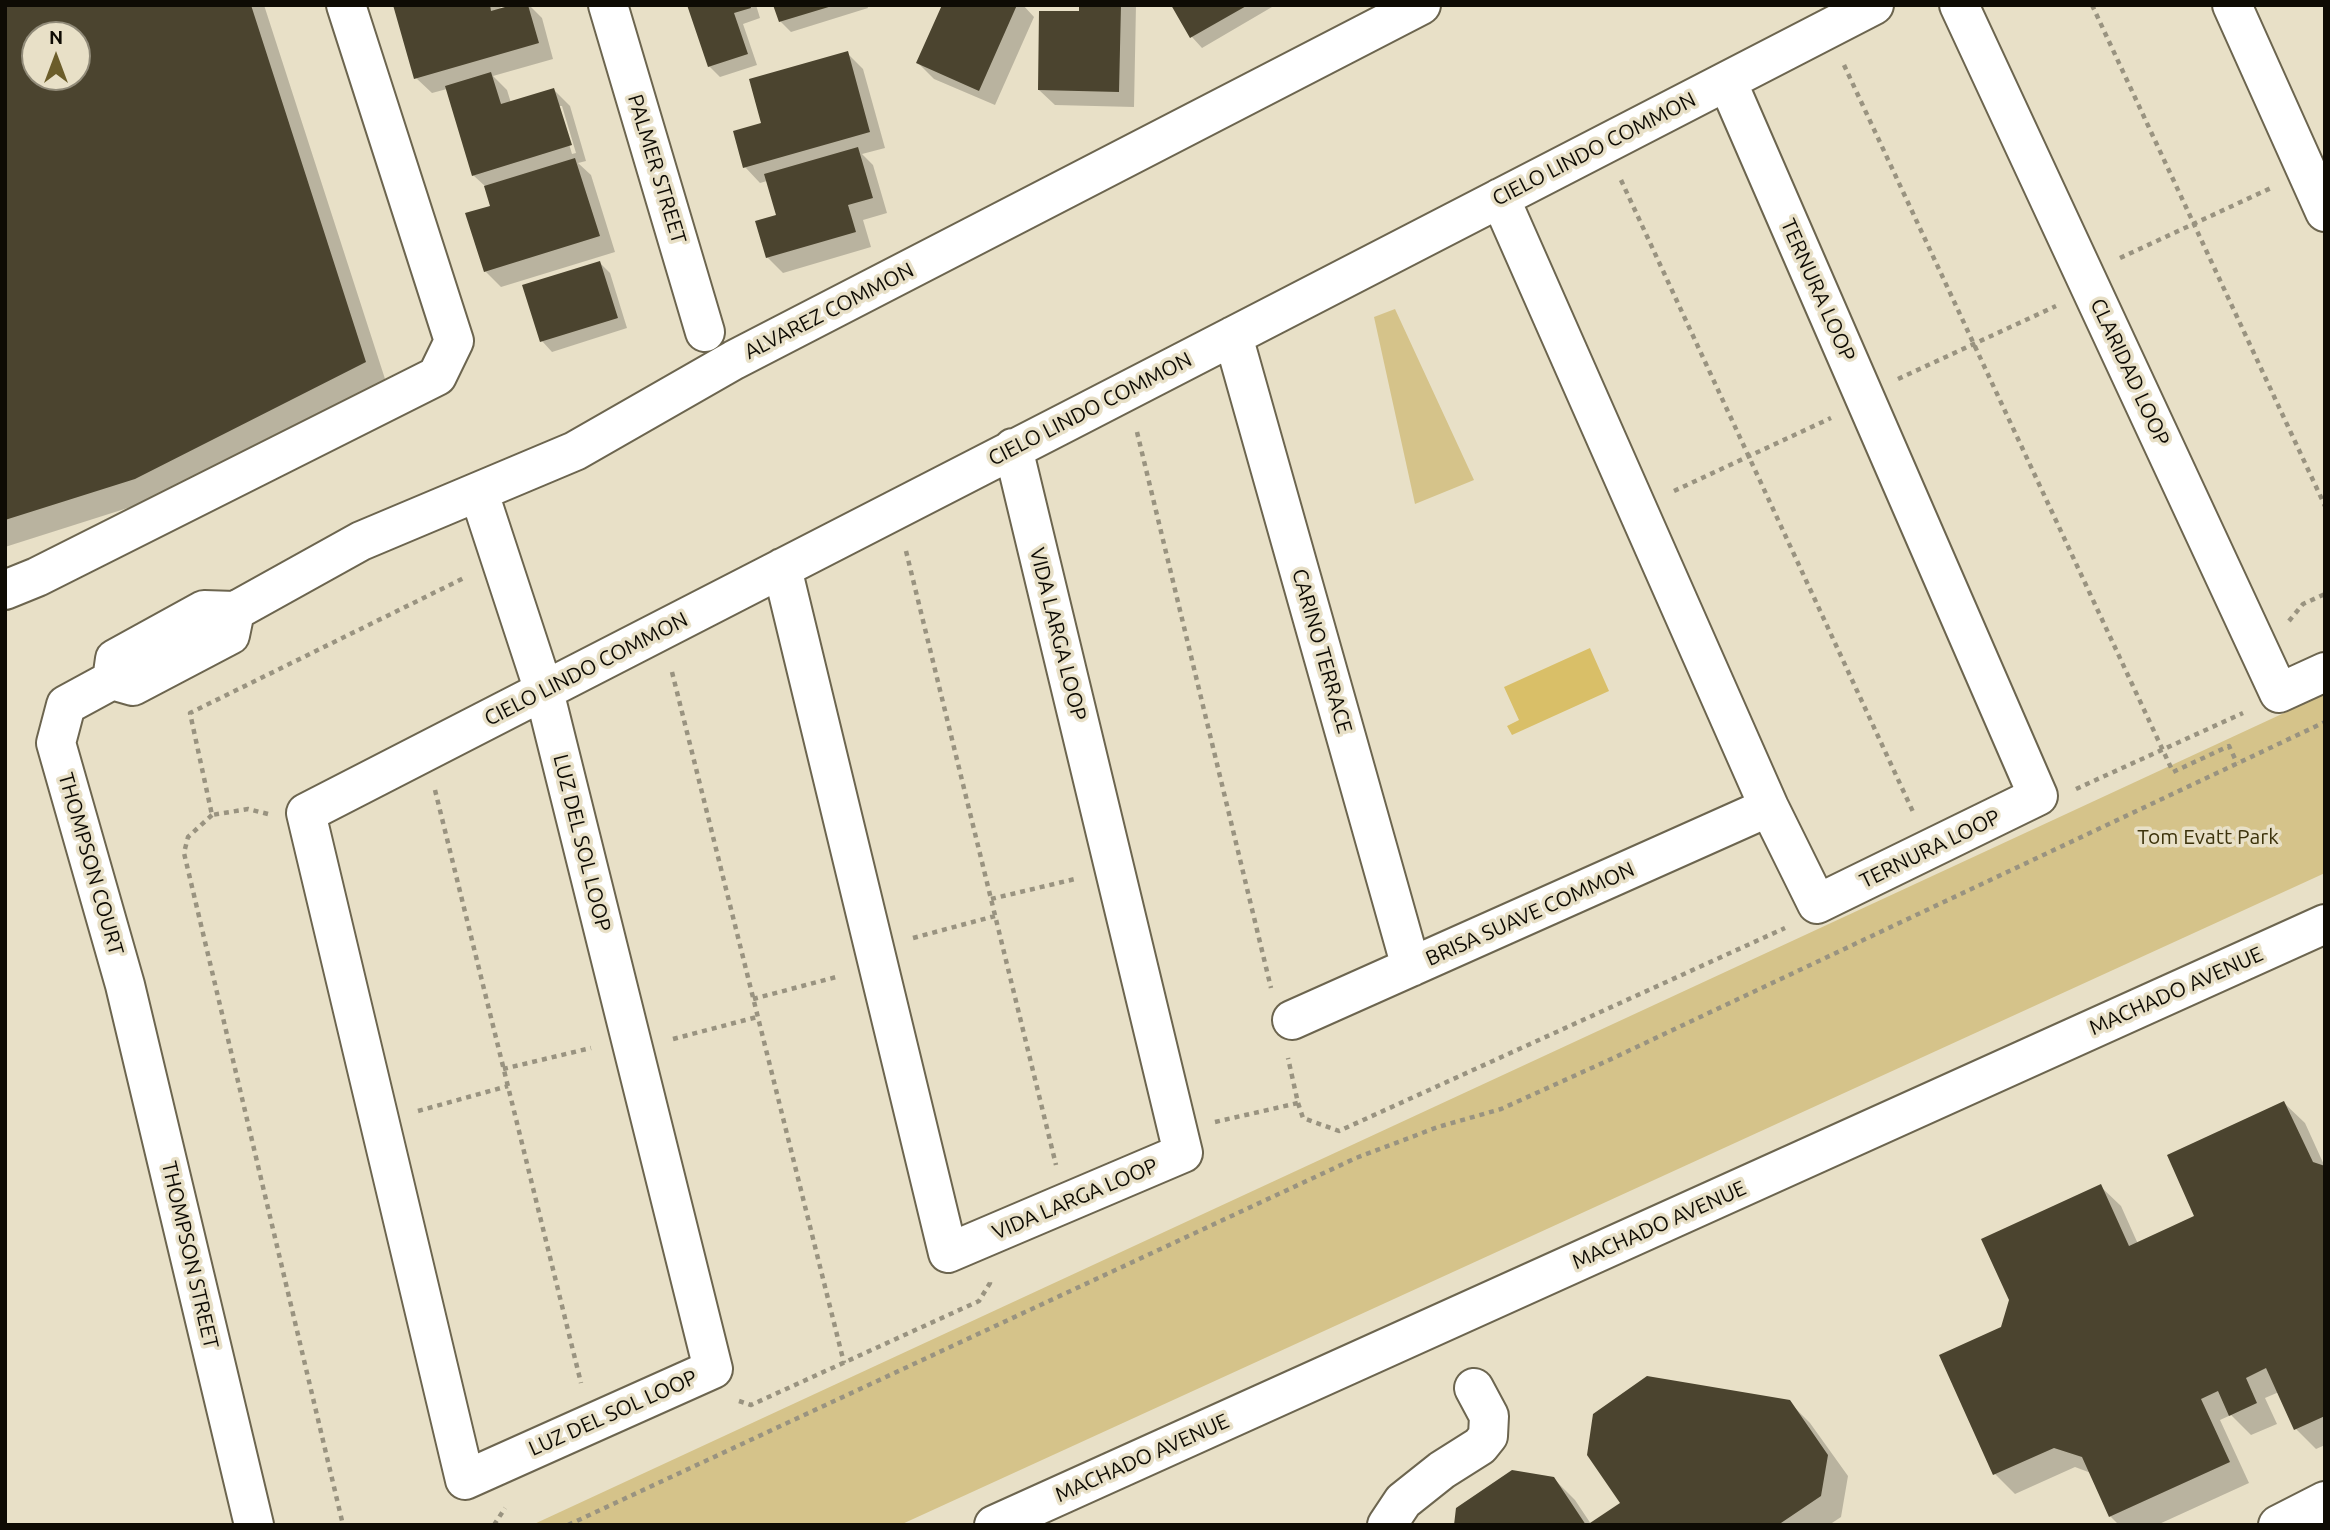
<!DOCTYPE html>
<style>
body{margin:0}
#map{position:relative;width:2330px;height:1530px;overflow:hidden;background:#e8e0c7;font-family:Ubuntu,sans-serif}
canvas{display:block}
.frame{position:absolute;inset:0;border:7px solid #0e0b04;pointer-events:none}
.north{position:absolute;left:21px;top:21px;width:70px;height:70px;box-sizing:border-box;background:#e8e0c7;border:2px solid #918b79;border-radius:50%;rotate:0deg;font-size:19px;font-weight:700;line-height:28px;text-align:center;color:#0e0b04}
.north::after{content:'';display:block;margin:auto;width:24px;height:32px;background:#6b5d2a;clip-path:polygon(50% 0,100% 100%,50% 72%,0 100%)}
</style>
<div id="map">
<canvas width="2330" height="1530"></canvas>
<div class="frame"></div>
<div class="north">N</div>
</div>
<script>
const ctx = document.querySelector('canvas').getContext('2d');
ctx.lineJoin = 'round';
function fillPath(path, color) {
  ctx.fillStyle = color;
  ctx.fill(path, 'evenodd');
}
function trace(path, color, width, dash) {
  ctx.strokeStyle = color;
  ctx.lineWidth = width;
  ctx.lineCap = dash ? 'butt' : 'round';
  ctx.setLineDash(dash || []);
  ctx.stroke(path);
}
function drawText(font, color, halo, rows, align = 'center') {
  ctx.font = font + ' Ubuntu,sans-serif';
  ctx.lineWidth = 7;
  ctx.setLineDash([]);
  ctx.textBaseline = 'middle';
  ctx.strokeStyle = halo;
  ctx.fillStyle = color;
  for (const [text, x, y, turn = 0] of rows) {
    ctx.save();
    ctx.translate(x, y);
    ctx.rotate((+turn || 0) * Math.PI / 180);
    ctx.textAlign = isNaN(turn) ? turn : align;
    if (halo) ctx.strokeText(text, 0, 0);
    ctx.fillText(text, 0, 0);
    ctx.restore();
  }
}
fillPath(new Path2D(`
 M1395 309 1474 480 1415 504 1374 317Z
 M2325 694V873L900 1525H532Z`), '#d5c38a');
fillPath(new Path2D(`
 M1590 648 1609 691 1512 735 1507 726 1519 720 1504 687Z`), '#d9bf68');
fillPath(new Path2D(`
 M5 5H264L386 382 156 499 5 547ZM35 35H77V77H35Z
 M395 5H500L501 10 518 5H529L542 18 553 59 493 76 507 90 511 103 554 90 570 106 586 161 578 163 591 175 615 252 501 287 485 271 492 207 486 187 473 175 447 89 432 93 416 78ZM558 106H562L576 153 572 154Z
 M688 5H756L760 18 743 24 757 65 720 77 709 66Z
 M775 5H867L868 8 791 32 780 21Z
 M943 5H1023L1034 17 995 105 934 79 918 63Z
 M1081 5H1136L1134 107 1055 105 1039 90 1081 13Z
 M1173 5H1271L1272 7 1202 48 1192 37Z
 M847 53 863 69 885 148 862 154 873 165 887 213 863 220 871 247 783 273 767 257 778 216 767 181 760 183 745 167 763 124Z
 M600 263 610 273 627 328 552 352 542 341Z
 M2284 1103 2305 1123 2325 1167V1445L2316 1449 2296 1429 2279 1392 2265 1398 2277 1424 2251 1435 2231 1415 2220 1420 2249 1483 2157 1525H2119L2110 1516 2091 1473 2075 1467 2015 1494 1995 1474 2003 1328 2100 1186 2121 1206 2138 1244 2197 1217Z
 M1789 1402 1810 1423 1848 1476 1841 1517 1829 1525H1455L1554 1479 1575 1500 1591 1524Z`), '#0003');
fillPath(new Path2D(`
 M5 5H251L366 362 135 479 5 520ZM35 35H77V77H35Z
 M393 5H490L491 11 512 5H528L539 43 414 79Z
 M687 5H750L751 8 734 13 748 54 708 67Z
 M773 5H832V6L779 22Z
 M942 5H1017L979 91 916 63Z
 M1079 5H1121L1119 92 1038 90 1039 11H1079Z
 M1171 5H1248L1190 38Z
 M848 51 870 132 743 168 733 131 761 123 749 79Z
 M491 72 501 104 554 88 572 145 472 176 445 86Z
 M858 147 873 198 848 205 856 232 766 258 755 221 776 215 764 174Z
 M575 158 600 236 484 272 465 213 490 206 484 186Z
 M600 261 618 318 540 342 522 285Z
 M2284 1101 2313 1162 2325 1166V1416L2294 1430 2266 1368 2246 1378 2257 1403 2229 1416 2218 1391 2201 1399 2230 1462 2109 1517 2082 1457 2054 1448 1993 1475 1939 1355 2001 1327 2009 1300 1981 1239 2101 1184 2129 1246 2194 1216 2167 1155Z
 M1647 1376 1790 1400 1828 1455 1821 1496 1778 1525H1587L1620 1503 1587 1455 1593 1414Z
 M1512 1470 1554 1477 1586 1525H1454L1456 1508Z`), '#4b442f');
const minor = new Path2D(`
 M608 5 705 332
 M1959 5 2279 693 2325 672
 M2232 5 2325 212
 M1500 198 1769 807 1817 904 2038 796 1727 81
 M1233 336 1411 967
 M479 493 544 691 713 1369 465 1480 306 813C829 544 1352 276 1874 5
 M782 568 948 1253 1183 1153 1013 448
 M5 590 37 577 437 376 454 341 346 5
 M112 680 115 659 204 610 235 611 361 541 575 451 734 360 1421 5
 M112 680 66 705 56 743 125 985 254 1525
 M112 680 133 686 230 635 235 611
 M1292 1020 1769 807
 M994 1525 2325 924
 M1387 1525 1403 1501 1442 1470 1480 1446 1488 1436 1489 1416 1474 1388
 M2278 1525 2325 1501`);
trace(minor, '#6c654f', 42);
trace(new Path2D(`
 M2092 5 2325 506
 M1844 65 2173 772 2229 746 2237 763
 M1621 180 1914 814
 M2120 258 2271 188
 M1898 379 2056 306
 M1137 432 1271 988
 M1674 491 1831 418
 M906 551 1056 1165
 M2289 621 2303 604 2325 594
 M672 672 844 1363
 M2076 789 2243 713
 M435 790 581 1383
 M268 814 248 809 212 815 190 713 464 578
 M212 815 188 837 184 853 343 1525
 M991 899 1075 879
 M913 938 995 916
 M753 999 840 976
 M673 1039 757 1017
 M503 1069 591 1048
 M1298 1103 1303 1118 1339 1131 1785 928
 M418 1111 508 1086
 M1215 1122 1298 1103 1288 1058
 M739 1401 751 1405 979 1301 990 1283V1279
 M494 1525 505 1508
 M568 1525 1356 1158 1438 1127 1501 1109 1607 1061 2325 722`), '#999380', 4.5, [5, 5]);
trace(minor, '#fff', 38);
drawText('21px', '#0e0b04', '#e8e0c7', [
 ["CIELO LINDO COMMON",1594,149,-27],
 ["PALMER STREET",657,169,73],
 ["TERNURA LOOP",1818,290,66],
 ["ALVAREZ COMMON",829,311,-27],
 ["CLARIDAD LOOP",2130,372,65],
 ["CIELO LINDO COMMON",1090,409,-27],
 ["VIDA LARGA LOOP",1058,634,76],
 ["CARINO TERRACE",1322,651,74],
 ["CIELO LINDO COMMON",586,669,-27],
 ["LUZ DEL SOL LOOP",582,843,76],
 ["TERNURA LOOP",1930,849,-26],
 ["THOMPSON COURT",91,864,74],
 ["BRISA SUAVE COMMON",1530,914,-24],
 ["MACHADO AVENUE",2176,991,-24],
 ["VIDA LARGA LOOP",1075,1199,-23],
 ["MACHADO AVENUE",1659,1225,-24],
 ["THOMPSON STREET",190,1255,77],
 ["LUZ DEL SOL LOOP",613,1413,-24],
 ["MACHADO AVENUE",1142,1458,-24]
]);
drawText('21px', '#3c320b', '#e8e0c7', [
 ["Tom Evatt Park",2208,837]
]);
</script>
